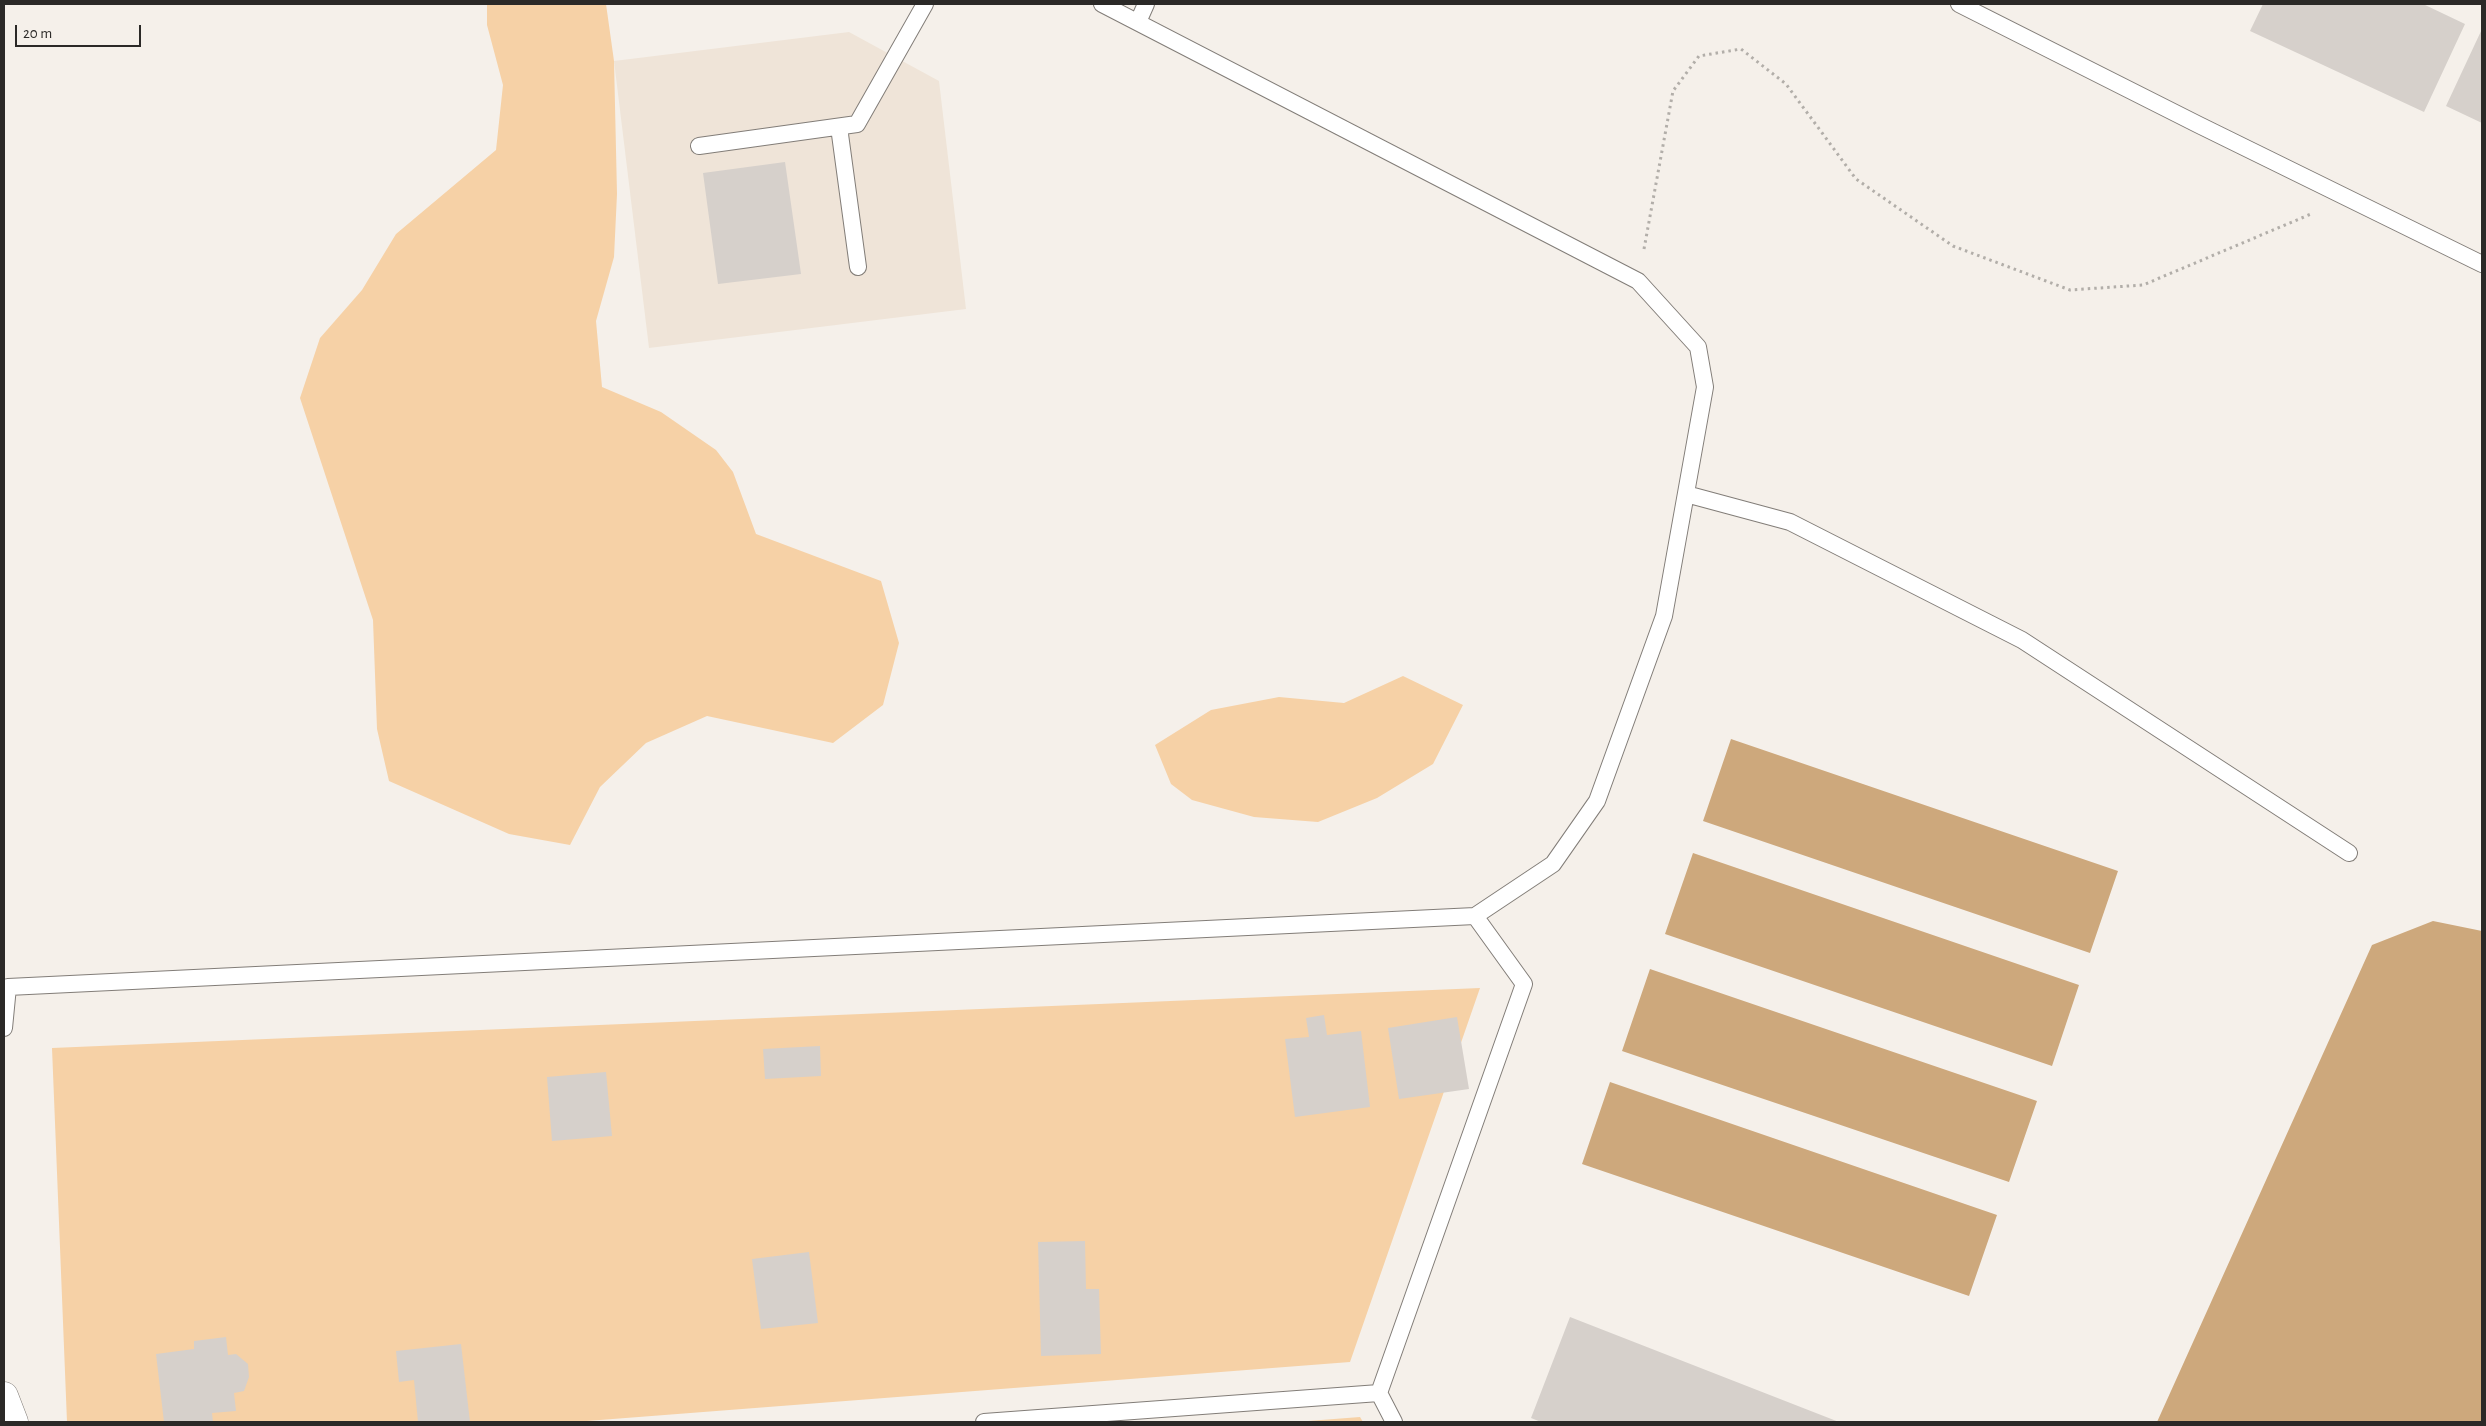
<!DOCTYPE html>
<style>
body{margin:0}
#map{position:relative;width:2486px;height:1426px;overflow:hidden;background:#f5f0ea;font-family:"Alegreya Sans",sans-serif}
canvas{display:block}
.frame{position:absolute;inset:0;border:5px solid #2b2927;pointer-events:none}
.scale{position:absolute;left:15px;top:25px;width:126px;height:22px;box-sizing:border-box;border:2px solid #2b2927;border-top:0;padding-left:6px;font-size:15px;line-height:18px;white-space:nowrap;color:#2b2927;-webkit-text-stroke:4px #f5f0ea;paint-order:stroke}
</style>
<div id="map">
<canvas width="2486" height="1426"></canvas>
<div class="frame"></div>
<div class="scale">20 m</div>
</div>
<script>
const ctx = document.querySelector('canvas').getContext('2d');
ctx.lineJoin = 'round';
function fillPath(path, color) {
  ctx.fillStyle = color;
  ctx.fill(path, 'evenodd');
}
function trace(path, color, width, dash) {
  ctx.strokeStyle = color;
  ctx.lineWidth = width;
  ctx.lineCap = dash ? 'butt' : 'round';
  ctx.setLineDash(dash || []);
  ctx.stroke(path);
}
fillPath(new Path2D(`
 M849 32 939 81 966 309 649 348 614 61Z`), '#efe4d8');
fillPath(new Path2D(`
 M487 4H606L614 61 617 194 614 257 596 321 602 387 661 412 716 450 733 472 756 534 881 581 899 643 883 705 833 743 707 716 646 743 600 787 570 845 509 834 389 781 377 729 373 620 300 398 320 338 362 290 396 234 496 150 503 85 487 25Z
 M1403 676 1463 705 1433 764 1377 798 1318 822 1254 817 1192 800 1171 784 1155 745 1211 710 1279 697 1344 703Z
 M1480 988 1350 1362 574 1422H67L52 1048Z
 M1360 1417 1363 1422H1295Z`), '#f6d1a6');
fillPath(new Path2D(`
 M1731 739 2118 871 2090 953 1703 821Z
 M1693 853 2079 985 2052 1066 1665 934Z
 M2433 921 2482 931V1422H2157L2372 945Z
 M1650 969 2037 1101 2009 1182 1622 1051Z
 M1610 1082 1997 1215 1969 1296 1582 1164Z`), '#cda87c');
fillPath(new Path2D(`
 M2263 4H2423L2465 24 2424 112 2250 31Z
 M2482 29V123L2446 106Z
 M785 162 801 274 718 284 703 173Z
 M1324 1015 1327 1035 1361 1031 1370 1107 1295 1117 1285 1039 1309 1037 1306 1018Z
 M1457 1017 1469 1089 1399 1099 1388 1028Z
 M820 1046 821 1076 765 1079 763 1049Z
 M606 1072 612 1136 552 1141 547 1077Z
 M1085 1241 1086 1289H1099L1101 1354 1041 1356 1038 1242Z
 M809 1252 818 1323 761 1329 752 1259Z
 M1570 1317 1839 1422H1541L1531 1418Z
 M226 1337 228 1355 236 1354 248 1364 249 1377 244 1391 234 1393 236 1411 212 1413 213 1422H164L156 1354 194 1349V1341Z
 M461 1344 470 1422H418L414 1380 399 1382 396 1351Z`), '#d6d0cb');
const service = new Path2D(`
 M1102 4 1638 281 1698 347 1705 387 1664 616 1597 801 1553 864 1475 916
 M1959 4 2199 125 2482 264
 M1138 22 1146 4
 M839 127 858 267
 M699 146 857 124 925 4
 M1686 494 1790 522 2022 640 2349 853
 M4 1028 8 987 1475 916 1524 984 1379 1393 1394 1422
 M984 1422 1379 1393`);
const minor = new Path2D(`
 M4 1396 14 1422`);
trace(service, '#827d78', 18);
trace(minor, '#827d78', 29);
trace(new Path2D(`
 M1644 249 1673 91 1699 56 1741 49 1786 84 1856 179 1953 246 2070 290 2143 285 2311 214`), '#b2aea9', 3, [2.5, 4]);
trace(service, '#fff', 16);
trace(minor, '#fff', 28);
</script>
